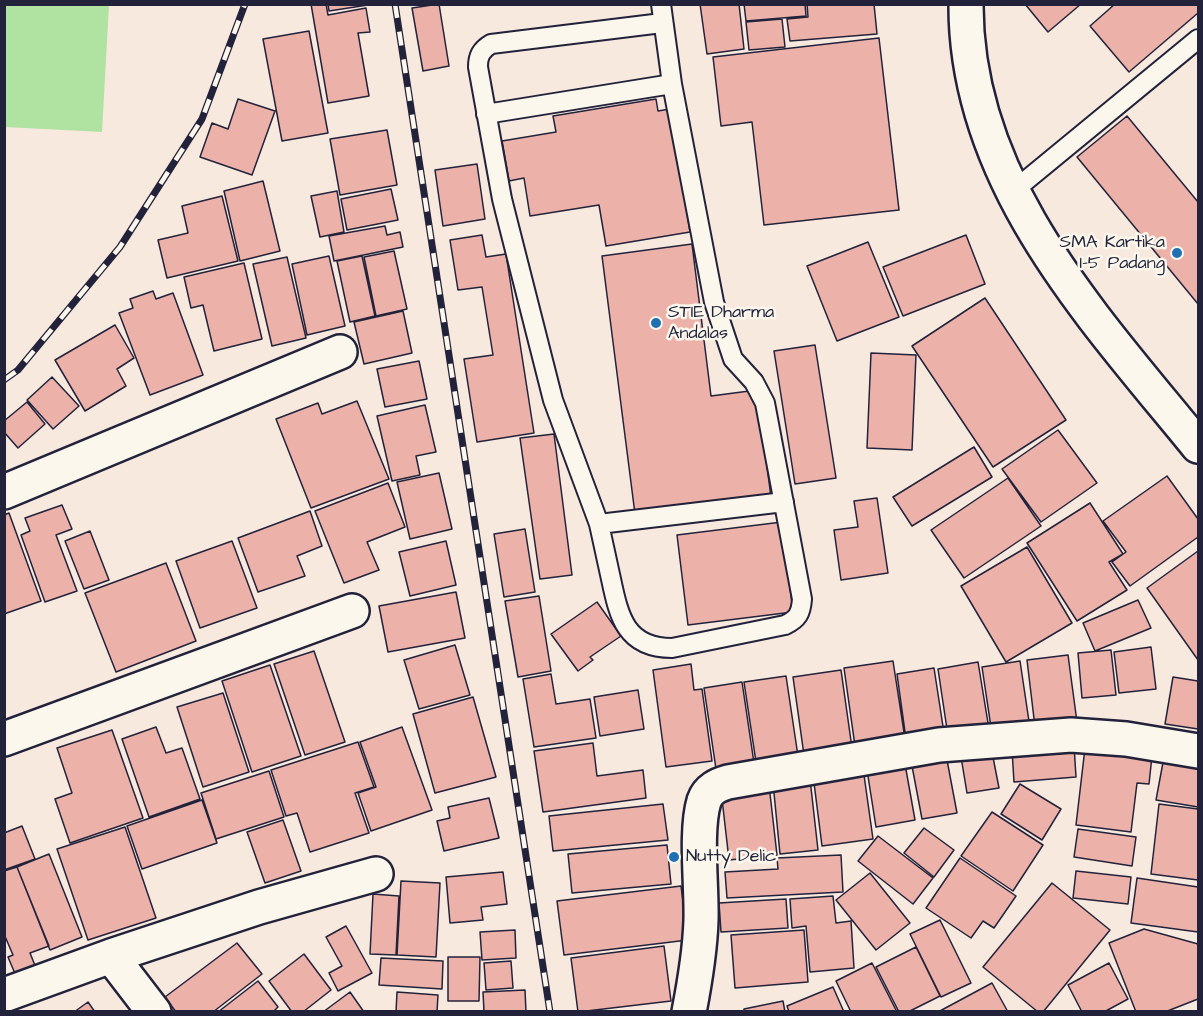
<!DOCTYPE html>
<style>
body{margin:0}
#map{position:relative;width:1203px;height:1016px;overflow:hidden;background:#f8e9df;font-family:"Architects Daughter",sans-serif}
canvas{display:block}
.frame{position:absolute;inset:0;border:6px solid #22223b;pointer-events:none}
</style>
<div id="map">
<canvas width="1203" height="1016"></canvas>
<div class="frame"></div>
</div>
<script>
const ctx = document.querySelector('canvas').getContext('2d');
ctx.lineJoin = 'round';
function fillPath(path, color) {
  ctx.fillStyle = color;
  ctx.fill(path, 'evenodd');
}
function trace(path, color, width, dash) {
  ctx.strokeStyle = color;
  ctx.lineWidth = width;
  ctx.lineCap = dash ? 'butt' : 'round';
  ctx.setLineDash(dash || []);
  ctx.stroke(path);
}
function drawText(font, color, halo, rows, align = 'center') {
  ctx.font = font + ' "Architects Daughter",sans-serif';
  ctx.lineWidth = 5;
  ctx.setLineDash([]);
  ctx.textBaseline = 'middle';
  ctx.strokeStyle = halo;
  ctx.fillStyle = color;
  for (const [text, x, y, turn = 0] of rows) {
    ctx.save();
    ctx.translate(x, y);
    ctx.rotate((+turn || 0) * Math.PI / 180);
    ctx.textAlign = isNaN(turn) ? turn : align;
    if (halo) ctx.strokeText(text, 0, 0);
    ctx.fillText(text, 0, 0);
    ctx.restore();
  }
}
fillPath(new Path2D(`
 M4 5H109L102 132 5 127Z`), '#b0e2a2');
const building = new Path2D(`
 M311 4H326L328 15 366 8 370 32 358 33 369 96 328 103Z
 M328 4H368V5L329 11Z
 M439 4 449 66 423 71 412 8Z
 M700 4H739L744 49 707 54Z
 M744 4H805L806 16 746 21Z
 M807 4H874L877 34 790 41 787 19 808 17Z
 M1025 4H1081L1048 32Z
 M1115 4H1198V13L1129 72 1090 26Z
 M782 19 785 47 749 50 746 22Z
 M309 31 328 133 282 141 263 39Z
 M879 38 899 210 764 225 752 122 721 126 713 57Z
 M238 99 275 111 252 175 200 157 212 123 228 129Z
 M656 99 658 111 670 109 690 232 606 246 599 205 530 216 524 178 509 181 502 141 556 132 553 116Z
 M1127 116 1198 202V304L1077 157Z
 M387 130 397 185 340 195 330 139Z
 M477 164 485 219 443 226 435 170Z
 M263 181 280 251 240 261 224 191Z
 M391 189 398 220 347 230 341 199Z
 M337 191 344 232 320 237 311 196Z
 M222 196 238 261 167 278 158 240 188 233 182 206Z
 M385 226 387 235 400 232 403 247 334 261 329 236Z
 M482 235 486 257 506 254 534 433 477 442 464 359 493 355 482 287 458 290 450 240Z
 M966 235 985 284 903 316 883 267Z
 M868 242 899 317 837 341 807 266Z
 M692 244 711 396 757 390 771 497 635 514 602 256Z
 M394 251 407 309 376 316 364 257Z
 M329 256 345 326 307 335 292 264Z
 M362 256 375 316 350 322 337 261Z
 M287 257 306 338 272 346 253 264Z
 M244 263 262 339 214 351 203 305 191 308 184 277Z
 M153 291 156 299 173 293 203 375 150 395 119 313 133 308 130 299Z
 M985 298 1066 420 993 467 912 346Z
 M403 311 412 353 364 364 354 322Z
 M115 325 134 358 117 369 126 386 85 411 55 360Z
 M815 345 836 478 795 484 774 351Z
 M871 353 916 355 912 450 867 448Z
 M419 361 427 399 385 407 377 369Z
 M52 377 79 406 53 429 27 400Z
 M357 401 389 479 311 508 276 419 318 403 322 414Z
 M27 402 45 424 18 448 4 432V421Z
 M425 405 436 452 416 456 420 475 392 481 377 416Z
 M1058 430 1097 483 1041 522 1002 469Z
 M554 434 572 575 540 579 520 438Z
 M974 447 992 477 912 526 893 497Z
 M439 473 452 529 410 539 397 482Z
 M1167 476 1198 519V537L1130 586 1112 562 1126 552 1103 521Z
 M1008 478 1041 526 964 578 931 530Z
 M388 483 405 527 367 542 379 570 344 583 315 511Z
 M877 498 888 573 841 580 834 530 858 527 854 501Z
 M1090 503 1123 554 1109 562 1127 590 1077 621 1027 543Z
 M62 505 72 529 56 535 77 591 45 602 21 535 30 531 25 518Z
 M310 511 322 546 297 556 305 576 258 592 238 538Z
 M9 513 41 601 4 614V515Z
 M782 522 793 612 688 625 677 535Z
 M525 529 535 592 504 597 494 534Z
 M90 531 109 580 84 589 65 541Z
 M232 541 257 608 200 628 176 561Z
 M446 541 456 585 410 596 399 552Z
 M1027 547 1072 623 1006 662 961 586Z
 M1198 551V660L1147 588Z
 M166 563 196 641 116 672 85 593Z
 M456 592 465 638 388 652 379 606Z
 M539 596 551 671 518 677 505 601Z
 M1138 600 1151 628 1095 651 1083 623Z
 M597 602 621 636 590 657 593 660 578 671 551 634Z
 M455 645 470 695 419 709 404 660Z
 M1151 647 1156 689 1119 693 1114 652Z
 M1111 650 1116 695 1082 698 1078 653Z
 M314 651 345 742 305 755 274 664Z
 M1068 655 1077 722 1035 727 1027 660Z
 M893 661 905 739 855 746 844 668Z
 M1020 661 1030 728 992 734 982 667Z
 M978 662 989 729 948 736 938 669Z
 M691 664 694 690 702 689 712 761 666 767 653 670Z
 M270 665 301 756 252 772 222 681Z
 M934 668 944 733 906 739 897 674Z
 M841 670 852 748 804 755 793 677Z
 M551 674 556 704 590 699 596 738 534 747 523 679Z
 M786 676 798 756 756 762 744 682Z
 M1173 677 1198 681V729L1165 724Z
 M742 682 754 763 716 769 704 688Z
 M638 690 644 729 600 736 594 697Z
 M223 693 249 772 203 787 177 707Z
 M473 697 496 777 435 793 413 714Z
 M156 727 166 753 182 748 200 799 149 817 122 739Z
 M402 727 432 810 371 831 358 793 376 787 360 742Z
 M112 730 143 818 70 843 55 799 72 793 57 748Z
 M358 742 374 787 355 793 369 833 310 852 297 813 286 816 271 770Z
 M593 743 597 776 643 770 646 798 543 812 534 751Z
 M1074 745 1076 777 1014 782 1012 750Z
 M1085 748 1152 756 1149 784 1137 783 1131 832 1076 825Z
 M992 752 999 788 967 793 961 757Z
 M1164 757 1198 763V807L1156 800Z
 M947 760 957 813 922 819 912 766Z
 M905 764 915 820 876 827 867 770Z
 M863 768 873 839 822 846 813 775Z
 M269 771 284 817 216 839 201 793Z
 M810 779 818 850 780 854 773 783Z
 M1020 784 1061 809 1042 840 1001 814Z
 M769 785 777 855 729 860 721 790Z
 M489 798 499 838 444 851 437 821 450 818 448 807Z
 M202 800 217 843 142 869 127 826Z
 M663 804 668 840 553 851 549 816Z
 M1159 804 1198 809V880L1151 874Z
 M992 812 1043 845 1013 891 961 856Z
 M283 820 301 871 265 883 247 832Z
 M22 826 35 859 4 870V833Z
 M125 827 156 918 88 940 57 849Z
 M924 828 954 850 934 877 904 853Z
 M1078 829 1136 837 1132 866 1074 857Z
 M878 836 933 878 913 904 858 861Z
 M667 845 671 884 572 893 568 854Z
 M49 854 82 937 50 950 17 867Z
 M841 855 843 892 727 898 725 872 778 869 777 858Z
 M960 858 1016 896 994 928 983 921 971 938 926 908Z
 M17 867 49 946 30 953 36 968 16 976 8 957 13 955 4 934V871Z
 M1076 871 1131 877 1128 904 1073 898Z
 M503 872 507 904 481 907 483 920 450 923 446 877Z
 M870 873 910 923 876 950 836 900Z
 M1137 878 1198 887V932L1131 923Z
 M401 881 440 883 436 957 397 955Z
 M1052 883 1110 930 1043 1012H1038L983 967Z
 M681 886 688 940 564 955 557 901Z
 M373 894 399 896 396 955 370 954Z
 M833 896 836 923 851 921 854 968 810 972 806 926 792 928 790 899Z
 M786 899 788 928 721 932 719 903Z
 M940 920 971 983 941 997 910 934Z
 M346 926 372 973 338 991 329 973 342 966 326 937Z
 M1144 929 1198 944V999L1165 1012H1136L1109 943Z
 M515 930 516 958 482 960 480 932Z
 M804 930 808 982 735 988 731 935Z
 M237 943 262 974 213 1012H176L165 997Z
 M664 946 671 1001 578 1012 571 958Z
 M916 947 940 996 908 1012H899L876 967Z
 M304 954 331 990 303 1012H292L269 981Z
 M448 957H480L479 1001H448Z
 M381 958 443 961 442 989 379 985Z
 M511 961 513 988 486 990 484 963Z
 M872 963 897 1012H851L836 981Z
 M1109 963 1128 999 1104 1012H1082L1068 985Z
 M258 981 278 1007 273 1012H218Z
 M992 983 1008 1012H938Z
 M833 987 844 1012H789L787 1006Z
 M525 990 526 1012H484L483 992Z
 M350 992 364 1012H323Z
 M397 992 438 995 437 1012H396Z
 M783 1001 785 1012H744V1009Z
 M88 1002 95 1012H74Z`);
fillPath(building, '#ecb1a9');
trace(building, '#22223b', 1.5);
const service = new Path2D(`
 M662 23 491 44C481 50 478 56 478 67L502 199 553 400 599 524 784 502
 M486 114 672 84
 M1012 192 1198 39
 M599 524C603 542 607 561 611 579 619 617 626 648 672 648L785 625C798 619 801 613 802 599L765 403 754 382 733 359 714 302 672 84 661 4`);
const minor = new Path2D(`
 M4 492 340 352
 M4 739 352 611
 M111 956 154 1012
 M4 995 111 956 259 907 376 874
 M689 1012C695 981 700 952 701 920 702 887 695 831 704 801 708 789 718 785 728 782L939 745 1071 735 1126 739 1198 751`);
const secondary = new Path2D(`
 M966 4C965 182 1093 317 1198 446`);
trace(service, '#22223b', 22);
trace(minor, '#22223b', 38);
trace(secondary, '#22223b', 38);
trace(service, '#fbf7ec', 18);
trace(minor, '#fbf7ec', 33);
trace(secondary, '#fbf7ec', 33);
const rail = new Path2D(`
 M395 4 550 1012
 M4 380 18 370 120 247 202 119 245 4`);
trace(rail, '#22223b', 7);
trace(rail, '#fbf7ec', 4.5, [14]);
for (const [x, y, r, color] of [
 [1177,253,6,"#1f6fb2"],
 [656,323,6,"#1f6fb2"],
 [674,857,6,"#1f6fb2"]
]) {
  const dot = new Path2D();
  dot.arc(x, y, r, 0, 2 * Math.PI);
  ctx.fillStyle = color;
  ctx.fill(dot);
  trace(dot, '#fbf7ec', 2);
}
drawText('18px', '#22223b', '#fbf7ec', [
 ["SMA Kartika",1165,243,"right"],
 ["I-5 Padang",1165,264,"right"],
 ["STIE Dharma",668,313],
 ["Andalas",668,334],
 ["Nutty Delic",686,857]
], 'left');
</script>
